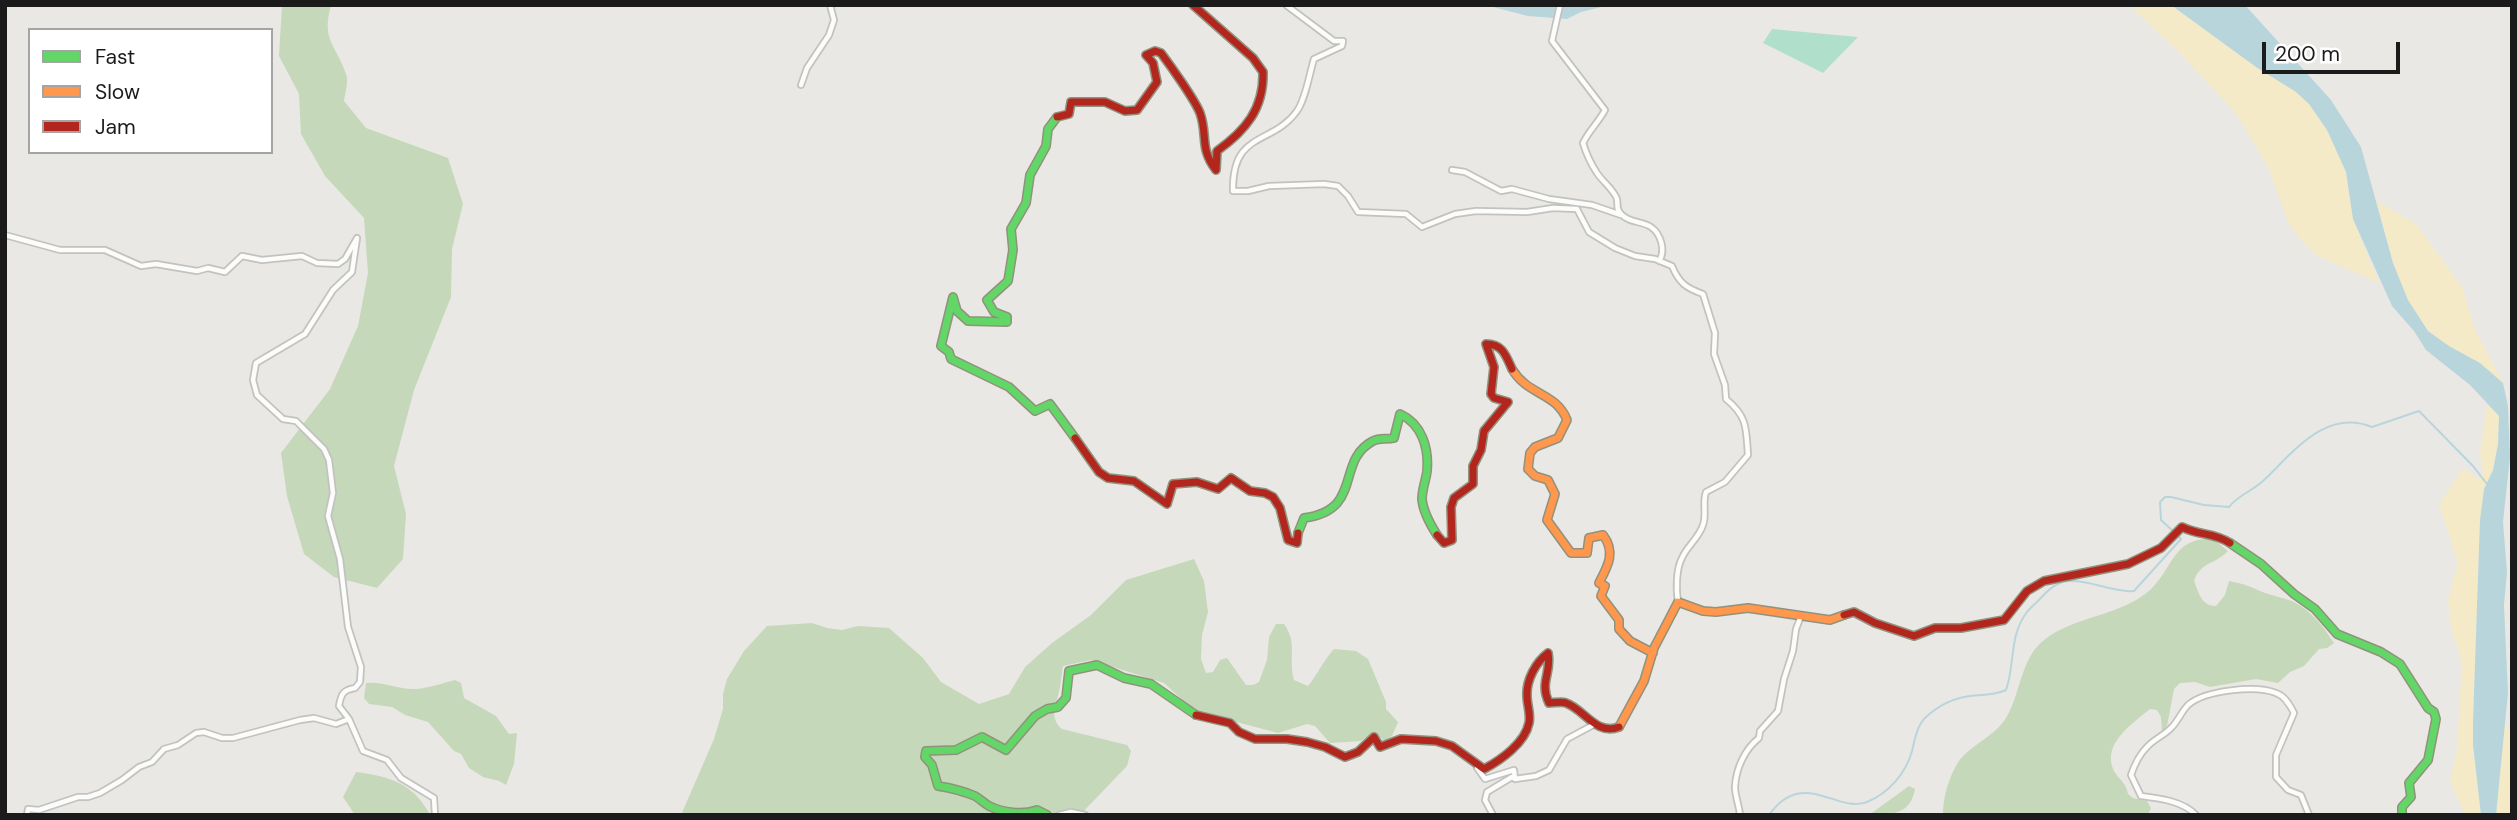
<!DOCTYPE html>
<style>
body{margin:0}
#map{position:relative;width:2517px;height:820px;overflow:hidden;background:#eae8e4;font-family:"DM Sans",sans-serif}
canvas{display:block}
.frame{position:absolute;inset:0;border:7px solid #1b1b1b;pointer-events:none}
.legend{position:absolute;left:28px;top:28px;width:245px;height:126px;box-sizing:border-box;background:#fff;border:2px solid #a4a4a4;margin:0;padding:9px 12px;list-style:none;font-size:21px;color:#1b1b1b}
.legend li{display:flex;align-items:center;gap:14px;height:35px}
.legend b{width:35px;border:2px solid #a4a4a4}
.scale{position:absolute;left:2262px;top:42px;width:138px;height:32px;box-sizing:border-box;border:4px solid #1b1b1b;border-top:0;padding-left:9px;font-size:21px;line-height:24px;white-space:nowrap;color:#1b1b1b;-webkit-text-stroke:5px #fff;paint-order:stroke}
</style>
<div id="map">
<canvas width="2517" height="820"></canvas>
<div class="frame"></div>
<ul class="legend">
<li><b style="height:9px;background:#63d668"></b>Fast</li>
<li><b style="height:9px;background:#ff974d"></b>Slow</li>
<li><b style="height:9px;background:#b3261e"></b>Jam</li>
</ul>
<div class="scale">200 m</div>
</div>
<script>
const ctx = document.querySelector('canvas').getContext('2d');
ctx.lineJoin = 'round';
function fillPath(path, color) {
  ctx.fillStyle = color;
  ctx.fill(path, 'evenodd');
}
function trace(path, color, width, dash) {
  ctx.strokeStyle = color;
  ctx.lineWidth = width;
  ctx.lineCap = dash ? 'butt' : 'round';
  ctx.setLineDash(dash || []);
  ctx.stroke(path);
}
fillPath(new Path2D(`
 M282 5H331C321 41 336 44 346 74 349 81 345 93 344 101L366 128 448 158 463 204 452 249 451 297 414 390 394 466 406 514 403 559 377 588 334 577 304 554 287 496 281 453 330 389 358 326 368 273 364 218 325 176 301 134 299 94 279 56Z
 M2212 538 2228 551C2216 564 2200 562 2194 581 2199 593 2201 606 2216 606L2225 595 2229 581C2245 584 2251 587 2265 593 2274 596 2283 598 2292 601 2311 610 2323 626 2334 643L2327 648 2319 649 2304 666 2290 672 2278 683 2256 679 2210 687 2195 682 2180 683 2174 689 2167 726 2162 732 2161 717 2157 710 2150 709C2132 724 2101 744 2114 771 2119 780 2126 782 2128 794L2133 798 2147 801 2151 808 2148 815H1943C1943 797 1948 780 1957 764 1967 747 1992 738 2004 721 2021 697 2019 660 2044 640 2074 616 2121 616 2150 590 2175 566 2171 540 2212 538Z
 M1194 559 1204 581 1208 612 1202 635 1201 659 1206 673 1213 672 1220 660 1227 658 1246 685H1253L1259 682 1267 660 1269 637 1276 624H1284C1298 643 1288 659 1294 680L1308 686C1318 674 1323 661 1334 649L1356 651 1368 659 1386 702V709L1398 722 1392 736 1385 741 1373 732 1361 741 1330 743 1315 726 1307 724 1278 733 1199 712 1187 704 1164 683 1091 660 1063 666C1061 676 1061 686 1058 696 1055 709 1050 718 1062 729L1127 745 1131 751 1127 766 1080 815H681L714 739 723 709V694L727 679 744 651 767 626 812 623 827 628 842 630 858 626 889 628 923 658 941 682 979 704 1009 694 1025 667 1052 643 1091 615 1126 580Z
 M455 680 461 683 464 698 496 716 509 734 517 733 514 764 506 785 499 781 483 777 469 768 461 754 454 751 428 722 405 715 392 707 369 704 364 698 366 683C384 681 398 690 416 689 429 688 443 683 455 680Z
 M356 772C388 776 414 783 430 815H355L343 797Z
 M1909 786 1915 789C1911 815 1890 815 1869 815Z`), '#c5d8ba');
fillPath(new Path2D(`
 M2129 5H2171L2256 67 2296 92 2309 104 2327 130 2346 172 2353 219 2379 283 2316 255 2299 237 2289 224 2268 167 2235 112 2177 50Z
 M2377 201 2416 224 2462 287 2475 330 2503 383C2495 376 2487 367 2478 362 2462 352 2441 345 2428 330 2397 296 2388 244 2377 201Z
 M2487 404 2499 416 2498 444 2493 470 2484 489 2479 543 2473 745 2481 815H2465L2450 781 2457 751 2462 663 2451 627 2448 600 2458 563 2439 504 2463 469 2479 479 2483 473 2480 453Z
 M2504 721 2512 738V815H2496Z`), '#f4eac7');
fillPath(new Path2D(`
 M1772 29 1858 37 1823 73 1763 43Z`), '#b0e0cb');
fillPath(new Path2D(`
 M1485 5H1610L1581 12 1567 19 1528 16Z
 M2171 5H2245L2331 100 2361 147 2393 263 2408 300 2428 331 2449 346 2480 363 2503 383 2508 406 2510 457 2503 522 2507 572 2504 605 2508 693 2496 815H2481L2473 745V722L2480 520 2484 489 2493 470 2498 444 2499 416 2470 385 2426 350 2414 331 2392 306 2353 219 2346 172 2327 130 2309 104 2296 92 2256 67Z`), '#b8d5dc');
trace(new Path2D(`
 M2174 532 2161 520 2160 502 2165 497H2171L2204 505 2229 507C2237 496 2252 491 2263 481 2293 453 2325 408 2372 427L2419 411 2473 466 2487 484
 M1769 815C1803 767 1837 814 1867 802 1889 793 1906 773 1912 751 1915 739 1917 725 1926 717 1938 706 1954 698 1970 696 1983 694 1993 696 2006 690 2015 665 2009 635 2027 612 2030 608 2035 604 2039 600 2047 591 2057 581 2070 581 2092 580 2112 593 2134 591L2181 539 2178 536`), '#b8d5dc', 2);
const street = new Path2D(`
 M1286 5 1334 41H1343L1342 46 1314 59C1309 75 1306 98 1297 111 1272 146 1232 130 1233 191H1248L1269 186 1324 184 1338 186 1348 196 1358 212 1406 214 1422 227 1455 214 1476 211 1527 212 1553 208 1577 209 1589 232 1615 248 1635 256 1655 259 1672 266C1679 283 1686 288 1703 294L1715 333 1714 354 1725 385 1726 399C1748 417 1746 429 1748 455L1725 482 1706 492C1702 503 1707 514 1703 525 1699 538 1687 546 1682 558 1676 569 1676 590 1678 602
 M1560 5 1552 41 1605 110C1598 123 1590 129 1583 143 1586 153 1591 164 1597 173 1602 181 1614 190 1617 199 1618 206 1616 209 1621 214 1629 223 1642 221 1651 227 1661 234 1666 251 1659 261
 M801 85 807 68 829 35 834 20 830 5
 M1452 170 1465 172 1501 191 1512 189 1549 199 1592 205 1621 215
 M5 235 60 250H105L141 266 156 264 197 271 208 268 225 272 242 256 262 260 302 256 317 263 338 264 345 259 357 238 352 272 333 290 305 334 256 363 253 380 257 395 283 419 296 421 324 449 329 460 333 493 328 516 340 559 348 627 361 667 360 682 355 688C343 690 341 694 339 706L349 719 363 751 387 760 401 778 434 798 435 815
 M1477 768 1485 779 1514 770 1515 779 1536 776 1549 770 1567 739 1595 724
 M27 815 28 809 39 810 78 797H88L100 793 122 780 139 767 152 762 164 749 178 745 196 733 204 732 222 738H233L300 720 314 718 336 724 349 719
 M1059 815 1071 812 1085 815
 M1493 815 1485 800 1487 792 1512 777 1515 779
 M1740 815C1739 805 1735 796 1735 787 1736 768 1745 749 1759 738L1760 731 1778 711 1784 679 1793 651 1796 629 1801 616
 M2196 815C2183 801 2158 798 2141 796L2131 775C2134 766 2140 754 2147 747 2154 739 2165 735 2172 727 2178 721 2182 711 2188 705 2205 690 2256 685 2276 693 2285 696 2290 705 2294 713L2276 755V777L2288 790 2301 795 2309 815`);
const fast = new Path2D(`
 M1057 117 1048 129 1046 146 1030 175 1026 203 1011 229 1013 250 1008 281 987 300 994 312 1007 317V322L968 321 957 311 953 297 941 346 949 352 951 359 1009 387 1035 411 1050 404 1075 438
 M1298 533 1304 518C1364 510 1335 461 1373 441 1380 437 1387 440 1394 438L1400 414C1422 424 1429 448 1427 471 1426 480 1422 489 1422 499 1423 512 1430 524 1437 535
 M2230 543 2261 564 2294 594 2315 609 2337 634 2381 652 2400 664 2428 708 2434 712 2436 719 2428 760 2409 783 2411 797 2402 807V815
 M1047 815 1037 810C1023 815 1003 813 989 806 984 803 980 799 975 796 963 791 951 788 938 786L932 765 925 757 926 751 956 750 982 737 1006 750 1035 716 1047 709 1058 707 1066 698 1069 671 1097 665 1124 678 1151 684 1196 715`);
const slow = new Path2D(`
 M1512 369C1528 396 1556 392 1567 420L1558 438 1535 447 1530 453 1528 469 1535 476 1548 480 1555 494 1547 520 1571 553H1587L1589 538 1603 535C1616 552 1608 566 1599 583L1605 586 1601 596 1619 620V629L1630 641 1653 653
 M1619 727 1644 681 1654 648 1678 602 1703 611 1716 612 1748 608 1830 620 1844 615`);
const jam = new Path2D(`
 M1057 117 1069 114 1071 102H1105L1125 111 1137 110 1157 82 1153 63 1146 55 1155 51 1161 53C1170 65 1195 100 1200 113 1208 135 1199 148 1216 170L1217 151C1245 131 1264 109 1263 72L1253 58 1193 5
 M1075 438 1099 472 1108 478 1134 481 1167 504 1173 484 1197 482 1218 489 1231 478 1250 491 1265 493 1273 497 1280 508 1288 540 1297 543 1298 533
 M1437 535 1444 543 1452 540 1451 507 1454 498 1473 484V466L1481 450 1484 431 1508 402 1494 398 1491 394 1494 367 1486 344C1503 344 1506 356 1512 369
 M1844 615 1854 612 1875 623 1914 636 1935 628H1961L2004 620 2027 591 2044 581 2128 564 2161 548 2182 527C2200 536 2213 532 2230 543
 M1196 715 1230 723 1239 732 1255 739H1287L1307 742 1325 747 1345 757 1358 752 1374 737 1380 747 1401 739 1436 741 1452 746 1484 769C1501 760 1525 743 1529 723 1531 714 1527 705 1527 696 1526 680 1536 662 1548 653 1552 673 1539 682 1549 703 1554 703 1562 701 1566 703 1584 709 1596 736 1619 727`);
trace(street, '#c2c2c0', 8);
trace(fast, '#91927d', 10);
trace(slow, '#91927d', 10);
trace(jam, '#91927d', 10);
trace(street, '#fcfcfb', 4.5);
trace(fast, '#63d668', 7);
trace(slow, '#ff974d', 7);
trace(jam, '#b3261e', 7);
</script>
